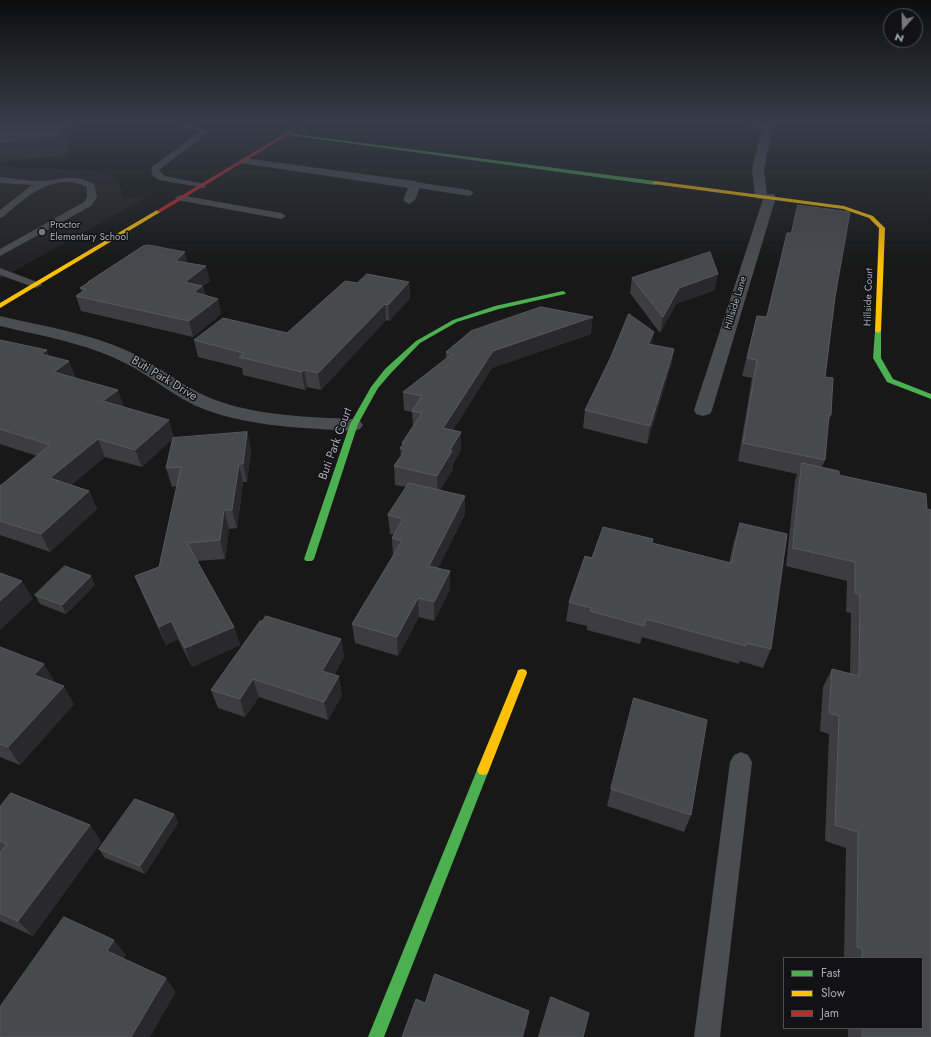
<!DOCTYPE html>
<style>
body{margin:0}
#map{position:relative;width:931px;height:1037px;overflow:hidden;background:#181818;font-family:Jost,sans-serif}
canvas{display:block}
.legend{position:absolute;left:783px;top:957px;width:140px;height:72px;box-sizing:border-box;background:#121214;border:1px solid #4e5056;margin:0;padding:5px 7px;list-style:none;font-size:12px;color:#a7acba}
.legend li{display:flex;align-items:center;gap:8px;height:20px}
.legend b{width:20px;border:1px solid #4e5056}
.north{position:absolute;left:883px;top:8px;width:40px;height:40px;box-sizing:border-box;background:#121214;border:1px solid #4e5056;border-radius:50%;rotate:200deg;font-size:11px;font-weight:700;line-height:16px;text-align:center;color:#a7acba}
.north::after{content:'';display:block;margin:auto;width:14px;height:18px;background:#757881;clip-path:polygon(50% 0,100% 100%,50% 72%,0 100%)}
</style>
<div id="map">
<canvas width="931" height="1037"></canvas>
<ul class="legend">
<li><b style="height:5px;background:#4caf50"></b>Fast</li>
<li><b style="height:5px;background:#ffc107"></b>Slow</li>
<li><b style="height:5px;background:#c62828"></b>Jam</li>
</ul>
<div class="north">N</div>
</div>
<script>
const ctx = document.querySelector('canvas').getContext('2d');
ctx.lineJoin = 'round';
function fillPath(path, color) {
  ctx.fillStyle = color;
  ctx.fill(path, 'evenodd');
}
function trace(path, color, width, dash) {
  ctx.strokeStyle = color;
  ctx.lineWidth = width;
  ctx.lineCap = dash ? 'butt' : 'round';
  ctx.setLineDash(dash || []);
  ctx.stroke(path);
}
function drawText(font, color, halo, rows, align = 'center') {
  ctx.font = font + ' Jost,sans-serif';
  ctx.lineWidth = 3;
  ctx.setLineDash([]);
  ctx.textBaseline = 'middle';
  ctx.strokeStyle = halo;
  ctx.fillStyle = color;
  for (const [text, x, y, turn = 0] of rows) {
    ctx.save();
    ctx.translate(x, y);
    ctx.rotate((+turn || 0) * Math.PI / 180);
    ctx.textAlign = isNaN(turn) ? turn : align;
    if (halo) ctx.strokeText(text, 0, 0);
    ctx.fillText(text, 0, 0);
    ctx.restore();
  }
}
fillPath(new Path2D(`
 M0 167 92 170 111 175 116 179 120 185 123 198 147 197 0 279Z`), '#222124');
fillPath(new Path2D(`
 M165 122H180L210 131 159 170 165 176 205 184V188L159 180 153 176 151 170 153 166 200 132Z
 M0 177C14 178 30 182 45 181 64 179 75 174 94 184L97 197 91 206 0 256V249L84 202 87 197V187C54 171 26 197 3 217L0 218V210L32 185 0 183Z
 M415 182 469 190 474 193 469 196 412 187V183Z
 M180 195 281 213 286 216 281 219 177 200 175 198Z
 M0 268 40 283 42 285 36 288 0 275Z
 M741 752 748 755 752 762 720 1037H694L730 762 734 755Z`), '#4b4d51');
fillPath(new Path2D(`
 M733 122 772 124 773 126 764 169 767 194H774L776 197 712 410 710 414 703 416 696 414 694 410 763 199H757L755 196 752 169 762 128 738 125Z
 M244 158 415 181 421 185 415 200 409 204 403 200 408 188 240 163 238 161Z
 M0 316C43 326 88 333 128 351 160 366 187 391 221 402 263 416 309 417 353 419L360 421 363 425 360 429 353 431C304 428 253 427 206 410 176 399 153 377 125 363 86 343 42 336 0 326Z`), '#4b4d51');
fillPath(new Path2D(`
 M286 133 655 181 658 183 655 185 288 135Z
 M563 291 566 293 565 294 499 309 457 322 420 343 391 373 378 388 358 424 314 559 312 561H306L304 559 350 424 371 387 385 369 416 341 453 320 495 306Z
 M878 329 881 331V358L893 379 931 394V399L887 382 873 358 875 331Z
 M483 765 487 766 489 770 384 1037H368L477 770 479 766Z`), '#4caf50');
fillPath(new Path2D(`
 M655 181 844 206 873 216 885 228 881 331 878 333 875 331 879 228 869 218 843 209 653 184 652 183Z
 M157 210 162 211 0 308V303Z
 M522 669 526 670 527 673 489 770 487 774 483 775 479 774 477 770 517 673 518 670Z`), '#ffc107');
fillPath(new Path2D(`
 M297 126 301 127 161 212 156 211Z`), '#c62828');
fillPath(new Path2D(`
 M787 233 835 297 825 377 831 415 828 423 825 460 822 467 839 475 926 494 931 1037H848V1028H922V958H844L846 848 825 841 829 734 820 731 823 687 832 669 850 674 851 613 846 612 847 581 786 566 795 481 797 474 738 461 752 378 742 376 757 316 766 317Z
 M188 263 210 281 203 286 205 295 218 299 221 314 193 337 81 311 76 296 82 292 80 288 88 283V282Z
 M632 278 715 290 676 304 660 333 630 293Z
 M409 282 410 298 389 321 386 320 321 390 307 387 305 390 243 375 242 368 198 357 194 340 287 333 357 283Z
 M591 334 492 368 453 430 461 432V450L453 464V469L440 490 465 514 438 568 450 589 434 621 419 617 398 656 355 643 352 624 393 556 392 538 394 535 390 534 388 515 406 487 395 485 394 466 401 456 400 448 402 446V443L413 427 412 412 404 410 403 392 446 359V352Z
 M0 340 49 356 76 378H75L174 437V438L247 432 251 450 247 482H243L237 528 229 529 225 559 197 561 234 627 240 645 192 667 178 639 166 645 143 595 135 576 159 567 177 486 172 487 166 468 172 439 142 467 105 457 71 485 89 491 97 509 50 552 0 535V486L37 456 0 444Z
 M652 345 674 349 671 366 647 444 583 428 585 410Z
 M740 523 771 649 763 668 740 661 739 664 642 637 640 644 587 630V626L566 621 569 602 592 558 652 543 729 563 734 541Z
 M95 585 66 614 40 604 35 595Z
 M341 639 344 657 334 675 342 695 328 720 259 697 245 717 218 708 211 690Z
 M0 647 55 682V683L74 704 20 765 0 757Z
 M611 789 691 815 684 832 607 806Z
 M0 807 90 825 101 842 33 936 0 921V853L1 852H0Z
 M174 814 178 823 145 874 105 858 99 849Z`), '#3d3d40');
fillPath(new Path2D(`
 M62 122H75V130H68L67 155 0 162V142Z
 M185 252 188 267 176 261Z
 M206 266 210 281 203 286 206 301 198 307 185 282Z
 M718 274 715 290 676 304 660 333 663 317 679 288Z
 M409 282 410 298 389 321 388 305Z
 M218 299 221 314 193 337 189 321Z
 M385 304 386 320 321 390 318 373Z
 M593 317 591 334 492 368 443 446V428L493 351Z
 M654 332 651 349 648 344Z
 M674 349 671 366 647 444 650 426Z
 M47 350 53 367 41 354Z
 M69 361 76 378 60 389 54 372Z
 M304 370 307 387 305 390 302 372Z
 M118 390 124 407 103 401Z
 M169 420 174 437 142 467 135 450Z
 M247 432 251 450 247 482 243 464Z
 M461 432V450L453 464V469L438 494 437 476 450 450Z
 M98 439 105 457 58 496 50 478Z
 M239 464 243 482 237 528 232 510Z
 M89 491 97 509 50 552 41 534Z
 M465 496V514L430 584 429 566Z
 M224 510 229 529 225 559 220 540Z
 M450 571V589L434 621V602Z
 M91 576 95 585 66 614 62 605Z
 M22 581 33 599 0 630V601Z
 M418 598 419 617 398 656 397 637Z
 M171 621 178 639 166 645 159 627Z
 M234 627 240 645 192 667 185 648Z
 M341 639 344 657 325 689 322 671Z
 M44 664 55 682 45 693 34 675Z
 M339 676 342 695 328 720 324 702Z
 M253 679 259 697 245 717 240 699Z
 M64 686 74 704 20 765 8 747Z
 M174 814 178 823 145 874 140 866Z
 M90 825 101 842 33 936 18 921Z
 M114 940 126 955 119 966 107 951Z
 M166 978 176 992 150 1037H131Z
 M529 1011 527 1025 524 1037H522Z`), '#29292b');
const building = new Path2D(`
 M0 122H62L60 136 0 142Z
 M798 205 850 212 835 297 825 377 833 378 831 415H829L825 460 743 443 757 360 747 358 757 316 767 317 787 233H791Z
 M149 245 185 252 176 261 206 266 185 282 202 286 194 292 218 299 189 321 76 296 86 289 80 288 89 282H88L143 246Z
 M710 252 718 274 679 288 663 317 632 278Z
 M367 274 409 282 388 305 385 304 318 373 304 370 302 372 239 357 244 353 194 340 223 318 287 333 345 281 357 283Z
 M541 307 593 317 493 351 443 428 461 432 450 450 452 451 437 476 394 466 405 450 400 448 404 443H402L422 413 412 411 422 396 403 392 452 354 446 352 471 331Z
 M629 314 654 332 648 344 674 349 650 426 585 410 610 359Z
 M0 340 47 350 41 354 69 361 54 372 118 390 103 401 169 420 135 450 98 439 50 478 89 491 41 534 0 521V486L50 445 0 429Z
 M247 432 243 464H239L232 510H224L220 540 187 543 234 627 185 648 171 621 159 627 135 576 159 567 181 467 166 468 173 438Z
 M802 463 839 471V475L926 494 927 509 931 510V1037H862V1028H922V958H862V948L857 947 858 832 835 825 839 716 829 713 832 669 859 676 860 595 855 593V562L793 548Z
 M409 483 465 496 429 566 450 571 434 602 418 598 397 637 352 624 402 541 392 538 403 519 388 515Z
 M740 523 787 534 771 649 746 643V646L646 619 644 626 590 611 591 608 569 602 585 556 592 558 603 527 653 539 652 543 731 563Z
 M65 566 91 576 62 605 35 595Z
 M0 573 22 581 0 601Z
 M266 616 341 639 322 671 339 676 324 702 253 679 240 699 211 690 260 621H262Z
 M0 647 44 664 34 675 64 686 8 747 0 744Z
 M634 698 707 720 691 815 611 789Z
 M11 793 90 825 18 921 0 913V853L7 844 0 841V807Z
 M135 799 174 814 140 866 99 849Z
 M64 917 114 940 107 951 166 978 131 1037H0V1007Z
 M435 974 529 1011 522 1037H402L416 999 425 1003Z
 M551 997 589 1013 583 1037H539Z`);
fillPath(building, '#48494d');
trace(building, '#57595e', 1);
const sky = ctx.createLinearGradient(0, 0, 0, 268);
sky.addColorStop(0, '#0d0d0d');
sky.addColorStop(0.46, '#373d48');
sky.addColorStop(1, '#373d4800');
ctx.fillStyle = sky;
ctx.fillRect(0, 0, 931, 268);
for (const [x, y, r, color] of [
 [42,232,4,"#757881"]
]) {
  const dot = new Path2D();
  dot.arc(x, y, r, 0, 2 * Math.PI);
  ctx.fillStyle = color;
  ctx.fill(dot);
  trace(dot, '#121214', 1.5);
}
drawText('10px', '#a7acba', '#121214', [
 ["Proctor",50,226],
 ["Elementary School",50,238]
], 'left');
drawText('10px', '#a7acba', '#121214', [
 ["Hillside Court",869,297,-88],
 ["Hillside Lane",736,303,-73]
]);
drawText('12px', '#a7acba', '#121214', [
 ["Buti Park Drive",164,379,31],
 ["Buti Park Court",336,444,-70]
]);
</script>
